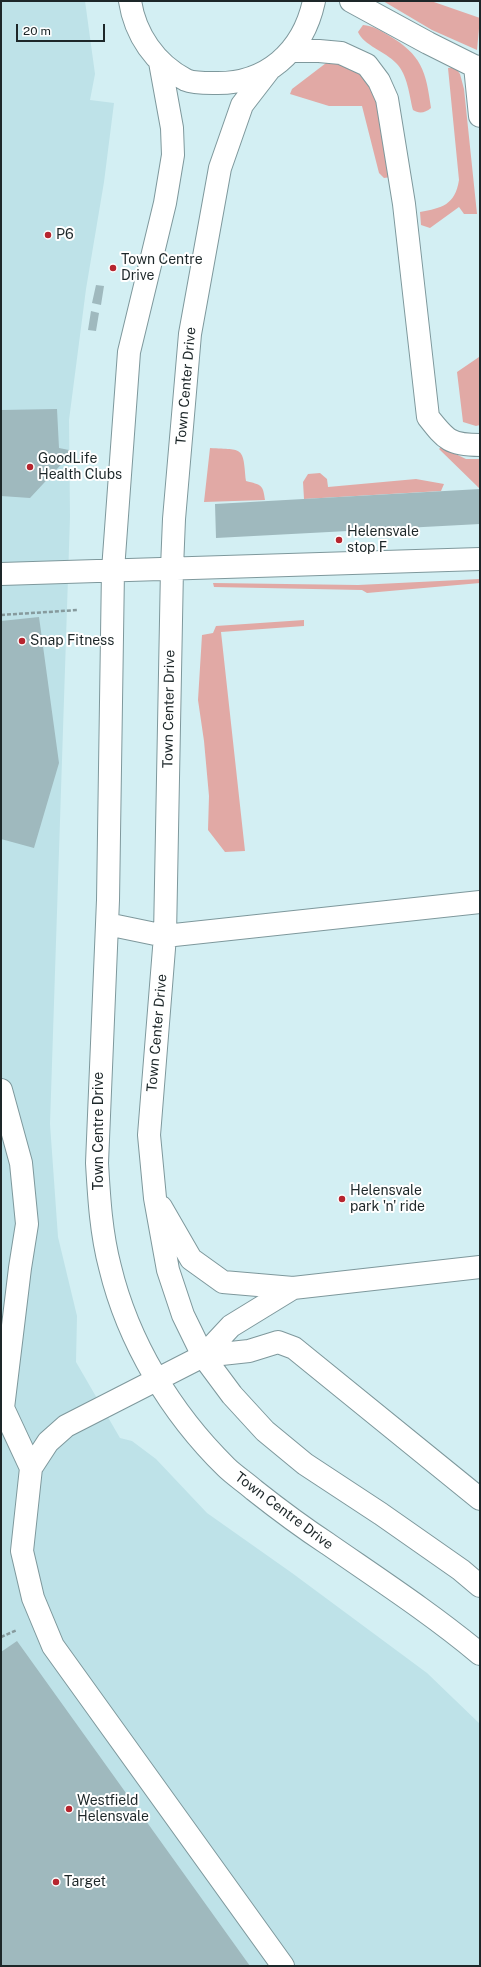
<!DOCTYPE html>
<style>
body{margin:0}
#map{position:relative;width:481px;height:1967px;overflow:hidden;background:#d3eff3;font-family:"Public Sans",sans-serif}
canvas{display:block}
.frame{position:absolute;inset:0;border:2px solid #1d2729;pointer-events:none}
.scale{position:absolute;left:16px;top:24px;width:89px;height:18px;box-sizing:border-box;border:2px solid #1d2729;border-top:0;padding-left:5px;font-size:12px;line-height:14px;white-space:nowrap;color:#1d2729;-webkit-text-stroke:3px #fff;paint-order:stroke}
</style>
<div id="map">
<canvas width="481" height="1967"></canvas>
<div class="frame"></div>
<div class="scale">20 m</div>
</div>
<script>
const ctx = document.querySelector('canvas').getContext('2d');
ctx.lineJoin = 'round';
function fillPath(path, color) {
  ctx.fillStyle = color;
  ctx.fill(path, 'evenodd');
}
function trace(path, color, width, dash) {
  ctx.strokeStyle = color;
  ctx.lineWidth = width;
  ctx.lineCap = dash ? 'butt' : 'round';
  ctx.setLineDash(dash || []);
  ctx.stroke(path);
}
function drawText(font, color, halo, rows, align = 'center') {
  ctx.font = font + ' "Public Sans",sans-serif';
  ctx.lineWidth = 4;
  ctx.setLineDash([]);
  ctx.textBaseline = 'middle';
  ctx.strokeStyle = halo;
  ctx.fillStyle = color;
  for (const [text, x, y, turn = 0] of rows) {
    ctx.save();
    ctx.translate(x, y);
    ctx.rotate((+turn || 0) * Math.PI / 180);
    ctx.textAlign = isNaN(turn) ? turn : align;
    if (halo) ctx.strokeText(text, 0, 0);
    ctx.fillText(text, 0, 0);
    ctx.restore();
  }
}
fillPath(new Path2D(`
 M1 1H85L95 74 90 100 114 103 104 182 86 289 69 420 70 517 50 1124 58 1237 77 1316 76 1362 120 1438 132 1441 156 1459 207 1513 292 1573 427 1673 480 1724V1966H1Z`), '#bee2e8');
fillPath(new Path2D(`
 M383 1H431L480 18 477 50 432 30Z
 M363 25C373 26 380 30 388 35 422 55 426 71 431 108 425 113 419 114 413 110 409 95 408 75 396 63 386 52 363 45 358 32Z
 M330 60C338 63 347 65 354 68 380 81 386 150 391 177L384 178 379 173 362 106H329L290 94 292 89Z
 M455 67 460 74 464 89 477 214H464L459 207 430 228 421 225 420 212C442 208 455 205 459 180L448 68Z
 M479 357 480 425 476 426 463 422 457 372Z
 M441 447 466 459H480V489L439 449Z
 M210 448C244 450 243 446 246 481 261 485 263 484 265 500L204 502Z
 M320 473 327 479 328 487 416 479 444 484 441 491 304 499 303 482 308 474Z
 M480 579V583L367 593 362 590 214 587 213 583 358 585Z
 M304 620V626L221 632 245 851 225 852 208 830 209 796 204 741 198 700 202 635 213 633 216 626Z`), '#e1a9a5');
fillPath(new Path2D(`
 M96 285 104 286 101 305 92 303Z
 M91 311 99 313 96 331 88 330Z
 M57 409 59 448 69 450V456L30 498 1 496V410Z
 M480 489V524L216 538 215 504Z
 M39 617 59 763 34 848 1 839V621Z
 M17 1641 250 1966H1V1652Z`), '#9fb9be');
const minor = new Path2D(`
 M130 1C135 34 155 64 186 80 193 83 205 83 213 83 266 85 303 52 314 1
 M351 1 428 43 480 69
 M292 51H319L341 53 367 65 379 81 387 99 404 204 428 417C446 440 450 445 480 445
 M160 62 172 128 173 155 165 203 129 352 113 570 108 900 97 1163C99 1197 101 1233 110 1267 128 1342 171 1413 226 1467 234 1475 245 1482 254 1490 278 1509 302 1527 328 1544 380 1580 432 1614 480 1654
 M475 66 480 116
 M269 70 242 105 220 168 190 334 174 519 172 568 165 936 149 1135 155 1198 168 1270 183 1315 203 1356 232 1395 265 1431 305 1464 381 1514 461 1570 480 1586
 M1 574 480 559
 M107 924 165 936 480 902
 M1 1090 21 1163 27 1224 20 1268 3 1408 31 1468
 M161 1207 191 1259 223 1282 293 1288
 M203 1356 249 1351 278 1342 294 1348 480 1499
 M283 1966 53 1646 33 1598 22 1551 31 1468 48 1442 66 1426 203 1356 231 1326 293 1288 480 1267`);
trace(minor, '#7e989c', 24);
trace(new Path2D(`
 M1 615 78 610
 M1 1637 17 1630`), '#869a9d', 2.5, [4, 2]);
trace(minor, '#fff', 22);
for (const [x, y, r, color] of [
 [48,235,4,"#b6252f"],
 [113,268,4,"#b6252f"],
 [30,467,4,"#b6252f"],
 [339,540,4,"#b6252f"],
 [22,641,4,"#b6252f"],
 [342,1199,4,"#b6252f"],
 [69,1809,4,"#b6252f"],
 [56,1882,4,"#b6252f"]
]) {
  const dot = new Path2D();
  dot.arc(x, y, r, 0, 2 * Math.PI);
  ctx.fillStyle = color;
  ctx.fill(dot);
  trace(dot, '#fff', 1.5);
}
drawText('14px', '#1d2729', '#fff', [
 ["P6",56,235],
 ["Town Centre",121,260],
 ["Drive",121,276],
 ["GoodLife",38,459],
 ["Health Clubs",38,475],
 ["Helensvale",347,532],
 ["stop F",347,548],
 ["Snap Fitness",30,641],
 ["Helensvale",350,1191],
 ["park 'n' ride",350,1207],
 ["Westfield",77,1801],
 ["Helensvale",77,1817],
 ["Target",64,1882]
], 'left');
drawText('14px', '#1d2729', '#fff', [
 ["Town Center Drive",186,386,-85],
 ["Town Center Drive",169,709,-89],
 ["Town Center Drive",157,1033,-85],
 ["Town Centre Drive",99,1131,-90],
 ["Town Centre Drive",284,1511,37]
]);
</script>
